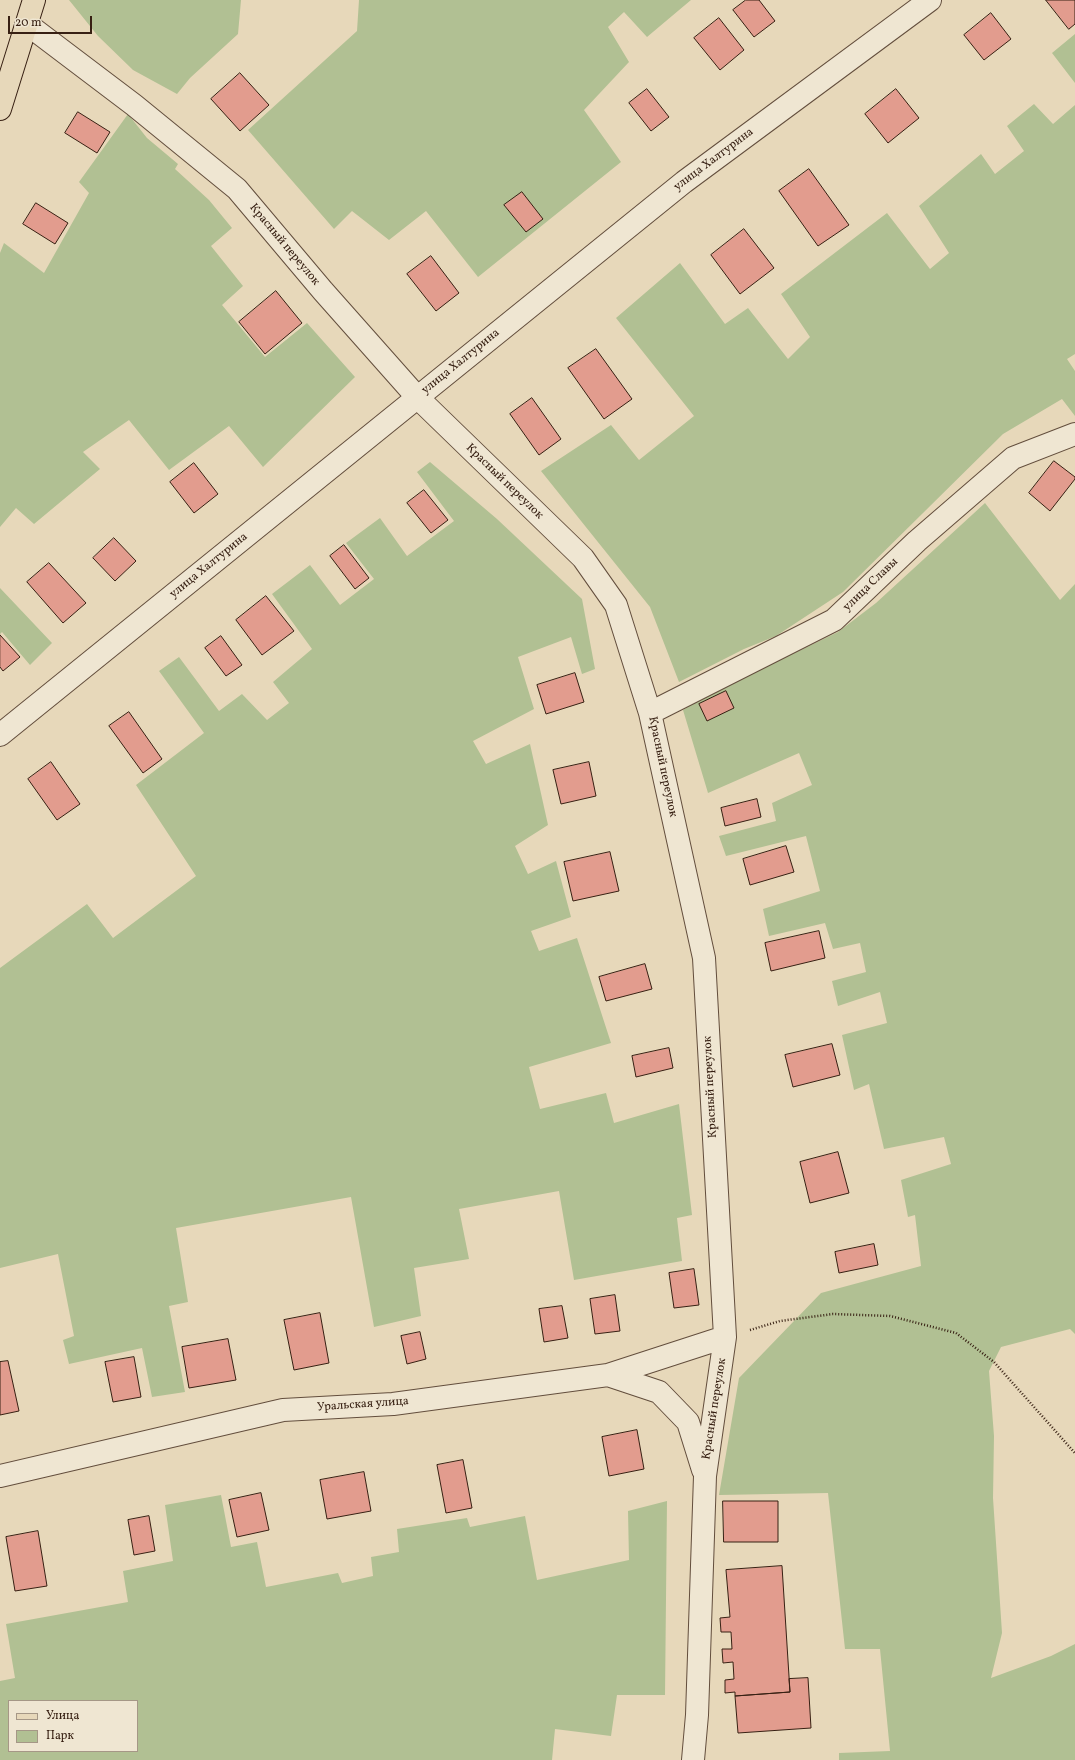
<!DOCTYPE html>
<meta charset="utf-8">
<style>
body{margin:0}
#map{position:relative;width:1075px;height:1760px;overflow:hidden;background:#e7d8ba;font-family:Vollkorn,serif}
canvas{display:block}
.legend{position:absolute;left:8px;top:1700px;width:130px;height:52px;box-sizing:border-box;background:#efe6d2;border:1px solid #a59786;margin:0;padding:5px 7px;list-style:none;font-size:12px;color:#372013}
.legend li{display:flex;align-items:center;gap:8px;height:20px}
.legend b{width:20px;border:1px solid #a59786}
.scale{position:absolute;left:8px;top:16px;width:84px;height:18px;box-sizing:border-box;border:2px solid #372013;border-top:0;padding-left:5px;font-size:12px;line-height:14px;white-space:nowrap;color:#372013;-webkit-text-stroke:3px #efe6d2;paint-order:stroke}
</style>
<div id="map">
<canvas width="1075" height="1760"></canvas>
<ul class="legend">
<li><b style="height:5px;background:#e7d8ba"></b>Улица</li>
<li><b style="height:11px;background:#b1c093"></b>Парк</li>
</ul>
<div class="scale">20 m</div>
</div>
<script>
const ctx = document.querySelector('canvas').getContext('2d');
ctx.lineJoin = 'round';
function fillPath(path, color) {
  ctx.fillStyle = color;
  ctx.fill(path, 'evenodd');
}
function trace(path, color, width, dash) {
  ctx.strokeStyle = color;
  ctx.lineWidth = width;
  ctx.lineCap = dash ? 'butt' : 'round';
  ctx.setLineDash(dash || []);
  ctx.stroke(path);
}
function drawText(font, color, halo, rows, align = 'center') {
  ctx.font = font + ' Vollkorn,serif';
  ctx.lineWidth = 4;
  ctx.setLineDash([]);
  ctx.textBaseline = 'middle';
  ctx.strokeStyle = halo;
  ctx.fillStyle = color;
  for (const [text, x, y, turn = 0] of rows) {
    ctx.save();
    ctx.translate(x, y);
    ctx.rotate((+turn || 0) * Math.PI / 180);
    ctx.textAlign = isNaN(turn) ? turn : align;
    if (halo) ctx.strokeText(text, 0, 0);
    ctx.fillText(text, 0, 0);
    ctx.restore();
  }
}
fillPath(new Path2D(`
 M69 0H241L238 34 190 78 177 94 133 70 98 36Z
 M359 0H691L647 37 624 12 608 27 629 62 584 110 621 162 478 277 426 211 389 240 352 211 334 229 248 130 357 31Z
 M1075 34V83L1052 53Z
 M1034 104 1053 124 1075 105V354L1067 359 1075 371V416L1062 399 1003 434 843 592 776 636 744 649 679 682 650 607 541 471 611 425 639 460 694 416 616 318 680 263 725 324 748 308 788 359 810 337 781 294 887 213 930 269 949 253 919 206 981 154 995 174 1024 151 1007 126Z
 M128 114 147 138 178 164 175 169 209 200 232 228 211 246 243 286 222 305 265 357 307 323 355 377 263 467 229 426 169 470 129 420 83 452 100 469 34 524 16 508 0 527V253L4 243 44 273 89 193 79 182Z
 M430 462 497 519 582 599 595 669 582 674 571 637 518 657 534 709 473 741 486 764 530 744 548 825 515 846 528 874 556 861 571 917 531 931 539 951 577 938 611 1043 529 1067 540 1109 606 1093 614 1123 679 1104 692 1215 677 1218 682 1261 574 1280 559 1191 459 1209 469 1259 414 1268 421 1316 374 1327 351 1197 176 1228 188 1302 169 1306 185 1392 152 1397 142 1348 69 1364 63 1340 74 1336 58 1254 0 1268V968L87 904 113 938 196 876 136 785 204 733 159 671 179 657 219 711 242 694 267 720 289 703 273 682 312 649 272 594 310 565 340 605 374 579 346 543 380 518 407 556 454 521 417 472Z
 M985 503 1060 600 1075 584V1334L1070 1329 1001 1347 989 1371 994 1436 993 1498 1002 1633 991 1678 1051 1656 1075 1644V1760H839V1753L890 1751 880 1649H845L828 1493 719 1495 739 1378 821 1293 921 1266 915 1215 908 1217 901 1180 951 1164 944 1137 884 1149 869 1084 854 1090 842 1035 887 1023 880 992 838 1006 832 981 866 972 860 943 833 949 825 923 769 936 763 909 820 891 806 836 726 856 719 836 776 821 772 803 812 785 799 753 708 793 683 710 704 697 838 632 876 603Z
 M0 588 52 643 30 665 2 632 0 634Z
 M221 1495 231 1547 257 1542 266 1587 338 1573 342 1583 373 1576 371 1557 399 1552 397 1529 467 1518 470 1527 525 1516 537 1580 629 1560 628 1511 667 1501 665 1695H617L611 1736 555 1729 552 1760H0V1681L15 1678 6 1624 128 1602 123 1571 173 1561 165 1505ZM9 1701H137V1751H9Z`), '#b1c093');
const building = new Path2D(`
 M746 0H759L775 21 754 37 733 10Z
 M1046 0H1075V24L1069 29Z
 M991 13 1011 39 984 60 964 35Z
 M719 18 744 50 720 70 694 38Z
 M240 73 269 105 240 131 211 99Z
 M647 89 669 117 651 131 629 103Z
 M896 89 919 118 888 143 865 114Z
 M78 112 110 132 97 153 65 133Z
 M809 169 849 225 818 246 779 191Z
 M522 192 543 219 526 232 504 205Z
 M36 203 68 223 55 244 23 224Z
 M744 229 774 268 740 294 711 255Z
 M431 256 459 293 436 311 407 274Z
 M276 291 302 323 265 354 239 322Z
 M596 349 632 399 604 419 568 368Z
 M532 398 561 439 539 455 510 414Z
 M1054 461 1075 477V479L1050 511 1029 493Z
 M194 463 218 494 194 513 170 482Z
 M424 490 448 520 431 533 407 503Z
 M114 538 136 561 115 581 93 558Z
 M344 545 369 578 355 589 330 556Z
 M49 563 86 603 63 623 27 582Z
 M266 596 294 631 262 655 236 620Z
 M0 635 20 657 3 671 0 667Z
 M221 636 242 665 226 676 205 648Z
 M575 673 584 702 546 714 537 685Z
 M726 691 734 708 707 721 699 704Z
 M129 712 162 759 143 773 109 726Z
 M51 762 80 804 57 820 28 779Z
 M589 762 596 796 561 804 553 770Z
 M757 799 761 817 725 826 721 808Z
 M786 846 794 872 750 885 743 859Z
 M610 852 619 891 573 901 564 862Z
 M819 931 825 958 771 971 765 943Z
 M645 964 652 989 606 1001 599 977Z
 M832 1044 840 1075 793 1087 785 1055Z
 M669 1048 673 1068 636 1077 632 1056Z
 M838 1152 849 1193 810 1203 800 1162Z
 M874 1244 878 1265 839 1273 835 1252Z
 M694 1269 699 1305 674 1308 669 1273Z
 M615 1295 620 1331 595 1334 590 1299Z
 M562 1306 568 1338 544 1342 539 1309Z
 M320 1313 329 1363 294 1370 284 1320Z
 M420 1332 426 1359 407 1364 401 1336Z
 M228 1339 236 1380 189 1388 182 1347Z
 M134 1357 141 1397 113 1402 105 1362Z
 M8 1361 19 1411 0 1415V1362Z
 M637 1430 644 1469 609 1476 602 1437Z
 M463 1460 472 1508 446 1513 437 1465Z
 M364 1472 371 1511 327 1519 320 1480Z
 M261 1493 269 1530 237 1537 229 1500Z
 M723 1501H778V1542H724Z
 M149 1516 155 1551 134 1555 128 1520Z
 M38 1531 47 1586 15 1591 6 1537Z
 M782 1566 790 1692 735 1696V1692L725 1693V1680L734 1679 733 1662 723 1663 722 1649H732L731 1632H721L720 1618 730 1617 726 1570Z
 M808 1678 811 1728 738 1733 735 1696 790 1692 789 1679Z`);
fillPath(building, '#e29c8e');
trace(building, '#372013', 1);
const minor = new Path2D(`
 M27 24 134 105 237 189 323 291 417 397 583 558 616 605 650 713 704 958 725 1337 705 1476 697 1715 693 1760
 M650 713 834 620 917 541 1013 458 1075 434
 M608 1375 659 1392 688 1422 703 1470
 M0 1476 283 1410 393 1404 608 1375 725 1337`);
const tertiary = new Path2D(`
 M0 735 684 182 930 0`);
const primary = new Path2D(`
 M0 109 34 0`);
trace(minor, '#634e3d', 24);
trace(tertiary, '#634e3d', 24);
trace(primary, '#372013', 24);
trace(new Path2D(`
 M750 1330 780 1321 833 1314 890 1316 956 1333 994 1362 1075 1453`), '#372013', 2.5, [1, 2]);
trace(minor, '#efe6d2', 22);
trace(tertiary, '#efe6d2', 22);
trace(primary, '#e7d8ba', 22);
drawText('12px', '#372013', '#efe6d2', [
 ["улица Халтурина",714,160,-37],
 ["Красный переулок",284,245,50],
 ["улица Халтурина",461,362,-39],
 ["Красный переулок",504,482,44],
 ["улица Халтурина",209,566,-39],
 ["улица Славы",871,585,-44],
 ["Красный переулок",662,767,78],
 ["Красный переулок",711,1087,-93],
 ["Уральская улица",363,1405,-4],
 ["Красный переулок",715,1409,-81]
]);
</script>
